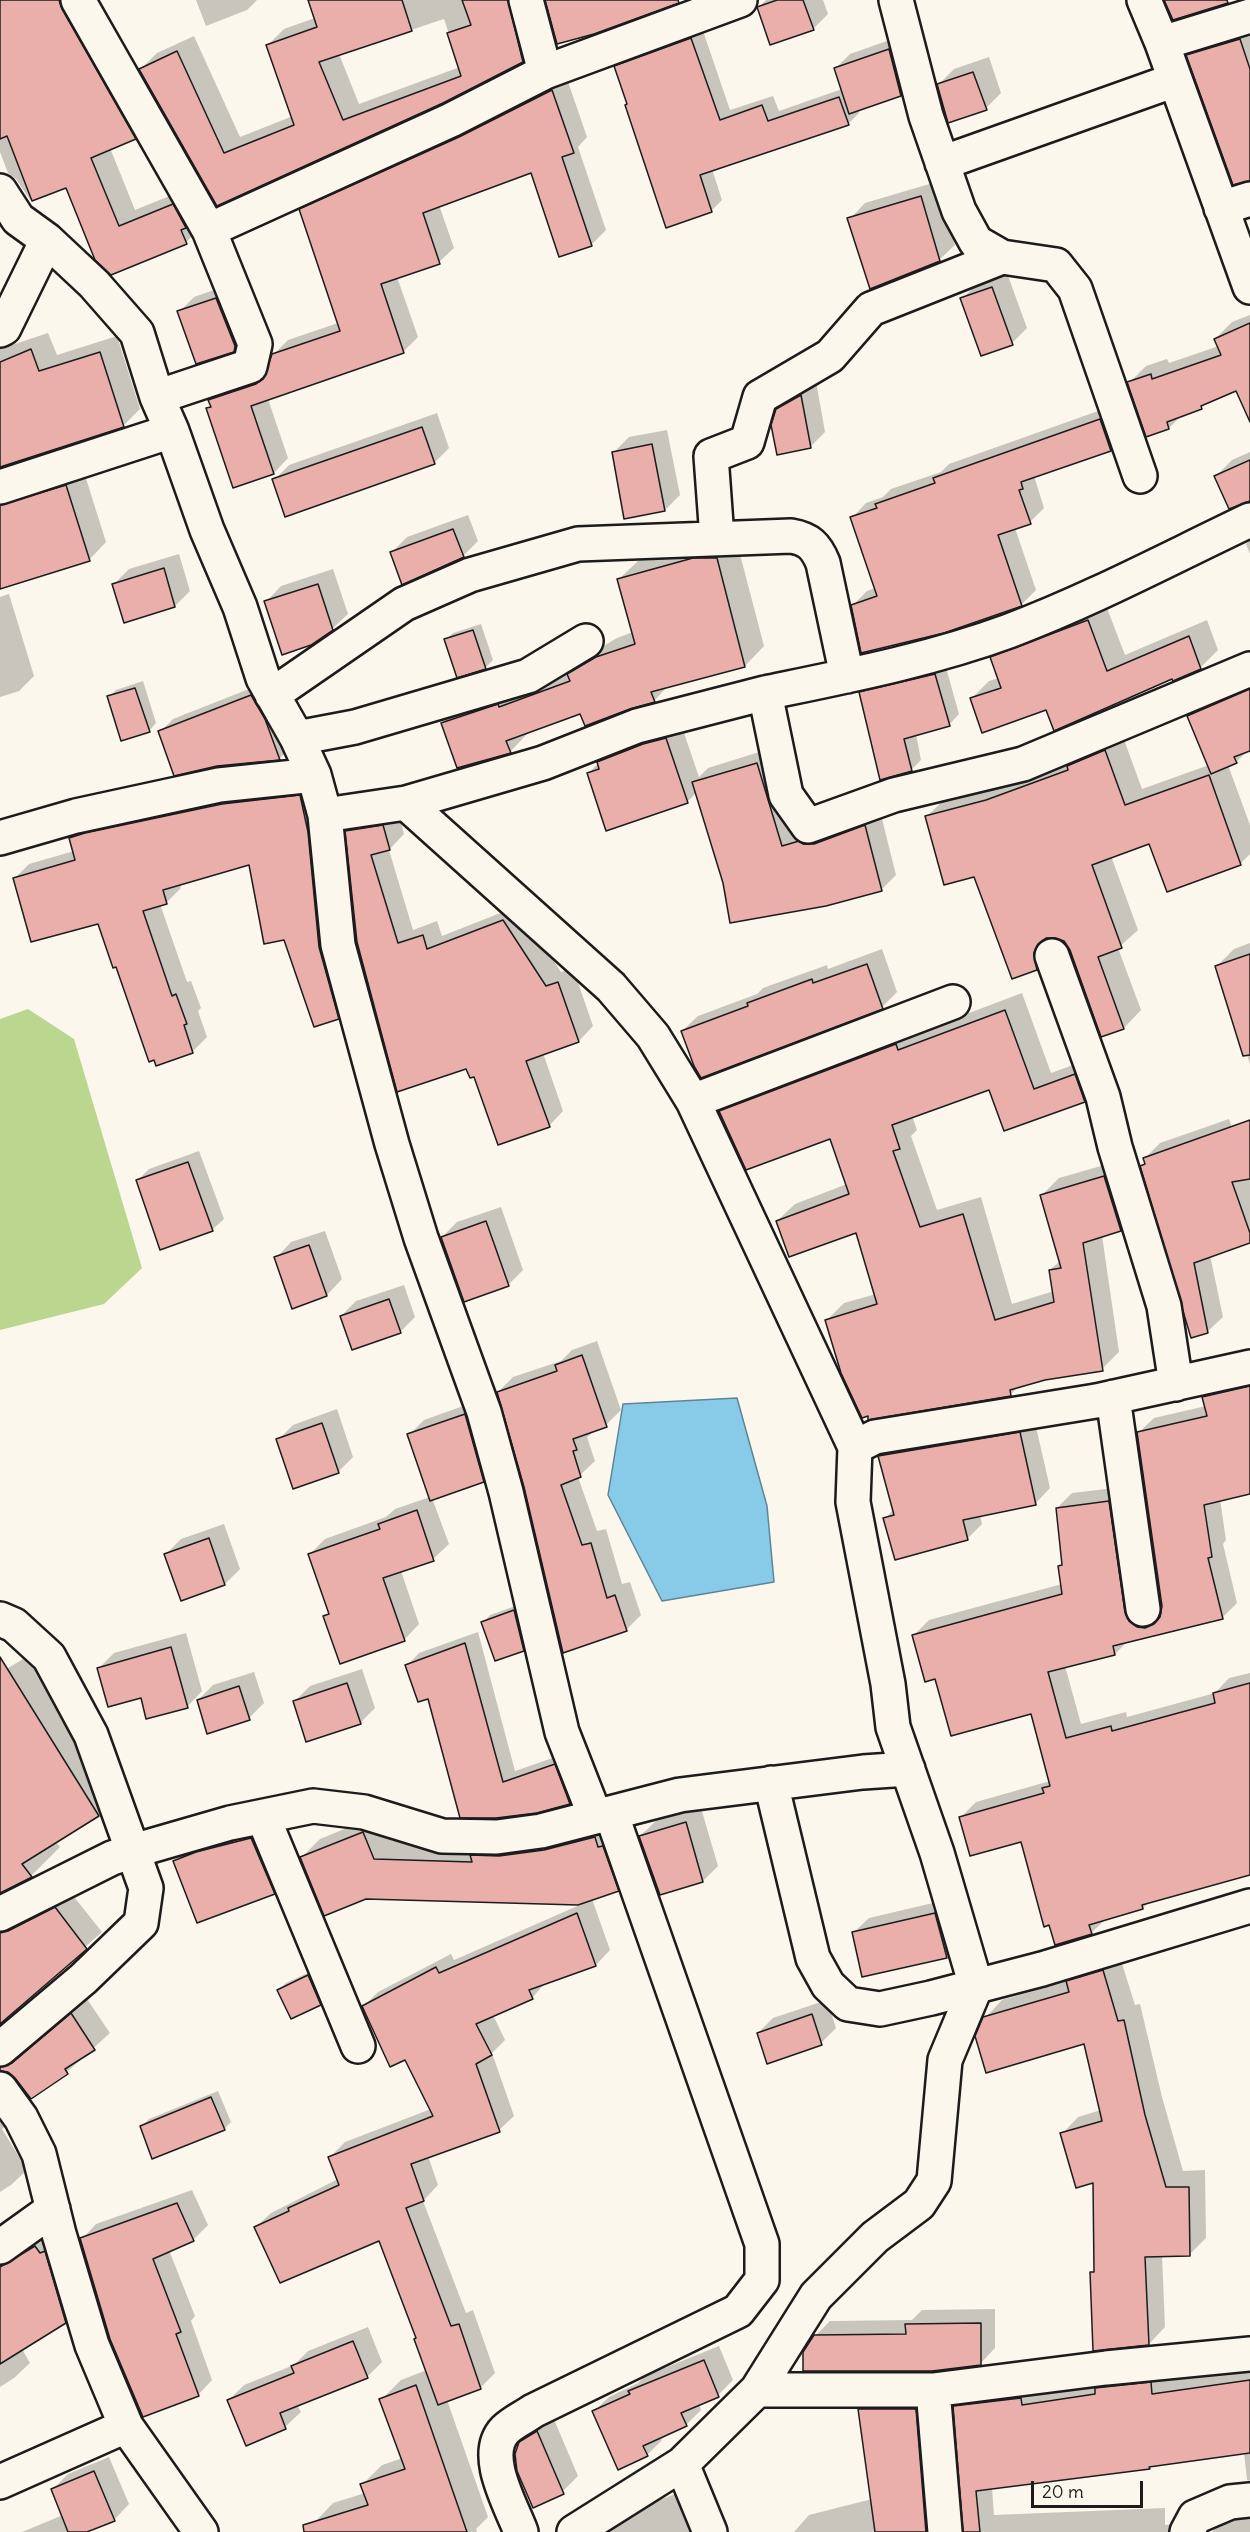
<!DOCTYPE html>
<style>
body{margin:0}
#map{position:relative;width:1250px;height:2532px;overflow:hidden;background:#fbf7ec;font-family:Delius,sans-serif}
canvas{display:block}
.scale{position:absolute;left:1031px;top:2481px;width:112px;height:27px;box-sizing:border-box;border:3px solid #1c1c1c;border-top:0;padding-left:8px;font-size:18px;line-height:21px;white-space:nowrap;color:#1c1c1c;-webkit-text-stroke:4px #fbf7ec;paint-order:stroke}
</style>
<div id="map">
<canvas width="1250" height="2532"></canvas>
<div class="scale">20 m</div>
</div>
<script>
const ctx = document.querySelector('canvas').getContext('2d');
ctx.lineJoin = 'round';
function fillPath(path, color) {
  ctx.fillStyle = color;
  ctx.fill(path, 'evenodd');
}
function trace(path, color, width, dash) {
  ctx.strokeStyle = color;
  ctx.lineWidth = width;
  ctx.lineCap = dash ? 'butt' : 'round';
  ctx.setLineDash(dash || []);
  ctx.stroke(path);
}
fillPath(new Path2D(`
 M28 1009 74 1039 142 1268 104 1304 0 1330V1019Z`), '#bbd78f');
const water = new Path2D(`
 M737 1398 767 1506 774 1582 662 1601 608 1495 623 1404Z`);
fillPath(water, '#88cbe9');
trace(water, '#5d8597', 1.5);
fillPath(new Path2D(`
 M0 0H82L151 122 135 138 110 148 135 210 189 188 203 226 186 242 112 274 67 186 30 200 17 180 8 173 0 152Z
 M196 0H257L247 10 206 26Z
 M309 0H527L539 44 522 61 217 204 141 69 157 53 194 36 240 137 293 116 268 45 284 29 315 18ZM444 19 460 67 359 104 339 54Z
 M766 0H823L828 14 813 29 759 7Z
 M1250 25V180L1188 56 1205 39Z
 M702 28 730 110 773 96 779 111 842 89 835 69 850 54 904 35 916 79 901 94 858 109 859 113 848 124 712 169 722 200 711 211 628 104 616 67 627 56Z
 M989 57 1001 93 986 108 939 84 954 69Z
 M566 76 587 137 578 147 606 230 591 245 532 171 439 205 454 248 439 262 397 277 418 337 404 351 268 399 288 458 274 473 207 409 212 405 210 400 225 385 268 371 273 355 288 340 338 323 301 210 316 195Z
 M936 182 955 245 939 260 850 219 865 203Z
 M1007 273 1027 328 1012 343 962 299 977 284Z
 M231 284 249 335 233 350 179 312 194 297Z
 M1250 315V385L1182 415 1169 428 1129 383 1146 366 1167 359 1169 363 1219 346 1215 339 1232 322Z
 M48 333 57 355 117 336 140 409 123 426 0 466V349Z
 M816 381 825 432 810 447 777 410 793 395Z
 M1115 405 1125 435 1111 450 1034 476 1044 508 1030 522 1015 528 1036 590 1022 604 943 631 853 605 867 591 875 588 852 518 866 503 883 497 891 489 941 472 949 464Z
 M437 413 449 448 434 463 274 480 289 465Z
 M667 430 680 495 665 510 614 452 629 437Z
 M1250 452V500L1216 476 1232 460Z
 M83 469 106 542 89 560 0 587V477Z
 M468 515 478 541 463 556 392 552 407 537Z
 M736 539 764 646 745 666 668 686 654 701 581 712 529 732 510 752 442 723 462 704 519 689 576 668 588 655 617 638 633 632 619 579 639 560 714 540Z
 M1250 540V554L1246 544Z
 M179 554 190 591 175 606 125 621 114 584 129 569Z
 M333 569 348 614 332 629 266 602 281 586Z
 M9 594 34 676 19 691 0 697V597Z
 M1105 603 1125 655 1207 620 1218 650 1200 668 1173 677 1047 708 971 699 989 681 999 678 992 658 1010 640Z
 M481 624 493 660 486 667 458 676 446 640 453 633Z
 M945 664 959 714 949 725 916 734 921 760 911 770 861 693 871 682Z
 M143 681 156 723 149 731 109 697 116 690Z
 M1250 682V749L1236 762 1228 765 1250 825V854L1240 864 1167 890 1150 842 1111 856 1138 930 1118 948 1141 1010 1124 1028 1102 1035 1071 949 1065 940 1050 936 1054 952 1036 969 975 875 926 817 944 800 1122 734 1142 789 1209 765 1189 716 1204 701Z
 M264 683 292 746 280 758 217 765 160 732 173 719Z
 M681 724 699 777 708 768 772 748 814 827 880 811 896 875 881 890 724 883 696 793 687 802 589 773 613 747Z
 M314 781 352 1003 338 1018 285 938 250 863 180 883 181 888 166 903 160 904 187 982 191 981 201 1008 198 1011 207 1037 192 1052 117 965 99 922 14 879 29 864 74 851 70 838 85 824Z
 M398 811 404 834 389 850 413 930 437 921 442 936 518 906 561 972 573 968 593 1026 579 1041 543 1053 563 1111 549 1126 475 1075 467 1067 398 1090 347 831 362 817Z
 M1250 943V1064L1217 966 1234 949Z
 M882 949 897 992 882 1007 682 1031 698 1016 757 994 763 988 827 965 828 969Z
 M1022 993 1051 1073 1092 1058 1101 1083 1084 1101 990 1088 912 1116 917 1130 911 1136 937 1210 981 1197 1012 1304 1054 1291 1050 1270 1061 1260 1042 1195 1059 1178 1122 1160 1138 1213 1121 1230 1102 1236 1119 1352 1102 1369 1045 1378 1019 1386 1011 1394 870 1418 827 1320 844 1303 876 1294 857 1231 777 1221 795 1204 847 1184 830 1138 720 1112 738 1094 916 1033Z
 M1229 1119 1250 1176V1241L1210 1255 1223 1317 1207 1332 1142 1166 1146 1162 1145 1158 1160 1143Z
 M199 1151 224 1219 212 1230 138 1180 149 1169Z
 M501 1207 523 1270 508 1285 442 1237 457 1222Z
 M325 1231 342 1279 327 1295 293 1307 276 1258 291 1242Z
 M404 1285 415 1317 400 1332 341 1316 356 1301Z
 M597 1341 621 1410 606 1425 590 1431 591 1434 587 1437 595 1461 578 1477 597 1531 606 1529 622 1584 630 1582 641 1615 626 1630 526 1487 498 1392 513 1377 561 1361 572 1350Z
 M1250 1374V1493L1220 1499 1226 1540 1223 1544 1237 1603 1222 1618 1128 1641 1115 1654 1065 1666 1081 1724 1126 1712 1127 1717 1215 1693 1229 1678 1250 1673V1873L1150 1901 1143 1908 1106 1919 1091 1933 1022 1840 961 1817 976 1802 1050 1781 1032 1713 936 1677 914 1635 929 1620 1062 1584 1059 1567 1063 1563 1057 1508 1072 1493 1123 1487 1152 1612 1162 1613 1163 1606 1138 1433 1154 1418 1206 1406 1204 1397 1219 1382Z
 M480 1400 498 1465 483 1481 432 1498 449 1544 433 1559 401 1571 419 1624 404 1640 325 1617 330 1612 310 1554 325 1539 386 1517 395 1509 430 1497 409 1435 424 1420Z
 M337 1409 353 1457 338 1472 278 1440 293 1425Z
 M1034 1418 1050 1488 1035 1504 980 1515 982 1524 967 1539 885 1519 894 1509 880 1457 895 1442Z
 M224 1524 240 1569 225 1584 166 1554 181 1539Z
 M521 1604 530 1642 523 1650 483 1623 490 1615Z
 M478 1632 515 1771 567 1753 582 1791 569 1803 496 1817 429 1697 407 1666 419 1653Z
 M186 1633 202 1691 187 1707 142 1696 99 1668 114 1653Z
 M41 1648 126 1786 98 1814 55 1841 60 1847 31 1876 0 1891V1673Z
 M362 1669 375 1708 360 1723 295 1701 310 1686Z
 M254 1672 264 1703 249 1718 198 1700 213 1685Z
 M701 1808 718 1866 703 1881 640 1836 656 1821Z
 M381 1814 392 1841 483 1844 613 1819 636 1872 618 1890 592 1899 610 1950 596 1965 546 1982 532 1998 493 2015 505 2040 492 2053 514 2116 499 2130 428 2156 438 2185 423 2201 466 2313 473 2310 495 2373 480 2388 447 2400 488 2517 476 2529 477 2532H317L314 2523 333 2503 365 2493 362 2485 382 2465 403 2458 381 2400 401 2380 427 2370 418 2338 380 2239 256 2227 271 2213 338 2179 330 2157 345 2142 431 2109 405 2058 364 2006 378 1992 451 1954 454 1960 582 1904 365 1897 302 1857 320 1839Z
 M266 1824 289 1878 274 1893 175 1862 190 1846Z
 M71 1893 102 1932 0 2022V1928Z
 M950 1899 961 1941 946 1956 853 1933 869 1918Z
 M1119 1954 1135 2005 1140 2004 1162 2097 1183 2171 1205 2170 1206 2238 1189 2255H1162L1165 2327 1149 2344 1091 2273 1095 2269 1094 2181 1062 2134 1078 2117 1101 2110 1086 2042 985 2018 1002 2000 1069 1981 1085 1965Z
 M316 1969 327 1997 320 2004 279 1990 286 1983Z
 M87 1999 110 2033 67 2072 31 2097 9 2071 0 2069V2044L21 2052 29 2048Z
 M827 2000 836 2028 821 2043 758 2033 773 2018Z
 M0 2081 9 2122 2 2129 27 2170 11 2185 0 2192Z
 M218 2091 231 2122 224 2129 142 2126 149 2119Z
 M192 2190 208 2225 193 2240 169 2250 195 2316 191 2321 212 2380 198 2395 82 2239 96 2224Z
 M51 2231 81 2306 65 2322 22 2349 30 2363 14 2378 0 2387V2257Z
 M995 2309V2348L980 2364 815 2336 830 2321 912 2320 922 2310Z
 M368 2327 382 2362 367 2377 297 2405 301 2412 285 2427 247 2444 229 2400 244 2385 294 2365 308 2351Z
 M719 2346 733 2380 718 2395 699 2404 701 2410 686 2425 661 2438 662 2440 647 2455 593 2412 609 2397 638 2383 645 2376Z
 M1250 2367V2481L1247 2480 1244 2452 1151 2465 1149 2468 992 2488 994 2515 1165 2508V2525L1185 2523 1192 2532H965L955 2407 970 2391 1166 2368 1167 2379Z
 M875 2394H931L950 2532H794L809 2515 872 2499 860 2409Z
 M553 2417 578 2476 563 2491 521 2443 536 2427Z
 M109 2457 129 2504 114 2520 84 2532H22L63 2515 53 2489 68 2474Z
 M697 2486 714 2532H605L617 2520 635 2509Z
 M1250 2517V2532H1212L1224 2520Z`), '#0003');
const building = new Path2D(`
 M0 0H59L62 9 136 139 91 158 119 226 173 204 186 228 181 230 187 244 111 275 95 260 66 188 32 201 7 136 0 139Z
 M308 0H402L412 31 319 62 343 120 461 76 447 33 471 25 462 0H508L523 62 443 103 217 206 139 69 177 51 224 153 294 125 266 45 317 27Z
 M545 0H678L679 3 594 34 557 44Z
 M777 0H803L814 30 770 45 757 7Z
 M1164 0H1227L1228 3 1173 20Z
 M691 38 720 120 762 105 768 121 839 97 849 125 700 175 712 212 666 228 625 105 627 104 614 66Z
 M1240 39 1250 69V181L1233 185 1186 55Z
 M889 49 901 96 849 114 834 68Z
 M973 72 987 110 948 123 937 84Z
 M552 90 574 153 562 157 592 246 559 257 531 173 423 213 440 264 381 284 404 353 251 406 274 474 233 488 206 408 211 407 208 400 256 384 263 379 272 354 340 331 299 209 459 137Z
 M921 196 940 261 870 289 847 218Z
 M992 287 1013 345 981 356 960 298Z
 M216 298 235 346 234 352 196 364 177 311Z
 M1250 323V422L1236 391 1201 406 1202 409 1167 422 1169 429 1146 437 1127 382 1151 374 1152 379 1221 355 1214 339Z
 M31 349 39 371 100 352 124 427 0 467V362Z
 M801 395 811 448 777 455 771 425 776 409Z
 M1100 419 1111 451 1021 482 1023 489 1019 490 1031 524 998 535 1022 606 944 633 861 653 851 605 877 596 850 517 877 508 875 504 935 483 933 478Z
 M422 427 435 464 285 517 272 479Z
 M652 444 665 511 624 519 612 452Z
 M1250 460V501L1229 509 1214 476Z
 M66 485 90 561 0 589V505Z
 M453 529 464 557 402 585 390 552Z
 M693 558H717L745 667 651 692 655 702 630 709 585 726 580 714 506 741 511 753 457 768 441 723 498 704 499 707 570 681 567 674 596 657 635 644 617 579Z
 M164 568 175 607 124 623 112 584Z
 M318 584 333 630 311 645 282 655 264 601Z
 M1088 620 1107 671 1189 636 1201 669 1173 681 1172 679 1054 731 1046 710 982 733 970 698 1001 688 990 657Z
 M473 630 486 669 457 678 444 639Z
 M935 674 950 726 904 739 912 771 880 780 859 692Z
 M135 688 150 732 121 741 107 696Z
 M1250 689V751L1234 757 1237 763 1211 774 1187 716Z
 M251 695 265 719 280 760 217 766 174 776 158 731Z
 M666 738 688 803 606 831 587 773 599 769 597 762 643 744Z
 M1105 750 1125 805 1209 775 1241 865 1167 892 1149 844 1092 865 1122 948 1098 957 1124 1029 1101 1037 1070 950 1064 941 1055 938H1046L1038 944 1034 953 1037 970 1012 979 974 877 944 885 925 816 986 800 1068 770 1067 766Z
 M757 763 782 846 799 841 803 844H814L865 825 882 891 826 906 730 923 723 883 692 782Z
 M300 795 308 832 319 947 339 1019 314 1027 284 940 264 944 249 865 163 890 167 904 143 911 172 996 176 994 187 1024 184 1025 193 1053 156 1066 154 1060 149 1062 116 967 113 968 98 924 31 942 13 878 75 860 69 838 85 833 222 804Z
 M383 825 390 850 371 855 398 943 423 935 427 949 503 920 546 986 558 982 579 1042 526 1061 550 1127 498 1145 474 1077 470 1078 466 1069 397 1092 357 942 345 831Z
 M1250 954V1055L1243 1056 1215 966Z
 M867 964 883 1009 701 1078 694 1066 681 1031 748 1006 747 1003 812 979 813 983Z
 M1005 1010 1034 1089 1075 1074 1085 1102 1004 1131 989 1090 892 1125 900 1149 893 1151 920 1227 963 1214 995 1320 1054 1302 1049 1270 1061 1268 1040 1195 1104 1176 1121 1231 1083 1243 1103 1371 1045 1380 1010 1390 1011 1396 868 1420V1416L862 1418 841 1373 825 1320 877 1304 856 1233 789 1257 776 1221 849 1194 830 1139 746 1170 719 1111 896 1044 898 1050Z
 M1250 1120V1179L1232 1182 1250 1233V1243L1194 1263 1208 1333 1191 1338 1140 1166 1145 1164 1143 1158Z
 M188 1162 213 1231 160 1250 136 1180Z
 M486 1221 509 1286 464 1302 441 1237Z
 M309 1245 327 1296 292 1309 274 1257Z
 M389 1299 401 1333 352 1350 340 1316Z
 M582 1355 607 1427 573 1439 577 1450 573 1451 581 1477 561 1485 582 1545 591 1543 607 1598 615 1595 627 1631 563 1653 524 1487 497 1392 557 1371 555 1365Z
 M1250 1386V1494L1204 1505 1212 1557 1208 1558 1223 1619 1113 1646 1115 1655 1048 1672 1066 1738 1111 1726 1112 1731 1215 1703 1213 1693 1250 1683V1875L1142 1905 1143 1909 1089 1925 1092 1934 1055 1945 1049 1925 1044 1927 1021 1842 970 1856 959 1817 1044 1793 1042 1788 1050 1786 1031 1714 951 1736 935 1679 925 1682 912 1635 1062 1594 1058 1566 1062 1565 1056 1508 1109 1501 1125 1612 1129 1621 1137 1627 1145 1628 1154 1624 1160 1617 1162 1606 1137 1432 1207 1416 1202 1397Z
 M465 1414 484 1482 430 1501 407 1434Z
 M322 1423 339 1473 293 1489 276 1439Z
 M1020 1432 1036 1505 963 1520 968 1540 895 1560 883 1518 894 1515 878 1456Z
 M417 1510 434 1561 383 1578 405 1641 340 1664 323 1616 329 1614 308 1554 380 1529 378 1524Z
 M209 1538 225 1585 181 1601 164 1554Z
 M514 1610 524 1651 495 1661 481 1622Z
 M465 1643 503 1782 555 1764 570 1804 537 1813 496 1818H460L428 1699 418 1702 405 1665Z
 M171 1647 188 1708 146 1719 141 1698 108 1707 97 1668Z
 M0 1657 99 1816 22 1864 32 1877 0 1893Z
 M347 1683 361 1724 306 1742 293 1701Z
 M239 1686 250 1720 207 1734 197 1700Z
 M686 1822 703 1882 660 1895 639 1836Z
 M363 1832 374 1859 472 1862 470 1855 499 1856 544 1850 595 1837 598 1847 603 1846 619 1891 578 1905 366 1899 324 1916 300 1857Z
 M251 1838 275 1894 197 1923 173 1861 196 1852Z
 M55 1907 87 1949 0 2024V1933L8 1931Z
 M577 1913 596 1966 529 1990 533 1999 476 2024 492 2055 476 2064 500 2132 411 2164 424 2201 406 2208 451 2326 459 2324 481 2389 438 2405 414 2339 416 2338 379 2241 280 2283 254 2227 289 2211 288 2208 339 2185 328 2157 433 2116 405 2060 390 2067 362 2006 436 1967 439 1973Z
 M935 1913 947 1958 862 1977 852 1932Z
 M1103 1970 1118 2021 1124 2020 1145 2115 1166 2187H1189L1190 2256 1145 2257 1149 2345 1093 2351 1090 2272H1094L1093 2183 1076 2188 1060 2133 1102 2121 1084 2044 986 2073 975 2036 983 2017 1069 1992 1066 1981Z
 M308 1975 321 2005 291 2019 277 1990Z
 M71 2013 95 2050 65 2069 68 2074 31 2099 15 2078 8 2072 0 2071V2067L12 2063Z
 M812 2014 822 2045 767 2064 757 2033Z
 M211 2097 225 2130 152 2159 140 2126Z
 M177 2203 194 2241 153 2259 181 2332 176 2334 199 2396 143 2417 110 2339 80 2238Z
 M35 2246 40 2253 45 2251 66 2323 0 2364V2267Z
 M981 2323V2365L932 2371H803V2352L814 2335 906 2334 905 2324Z
 M353 2341 368 2378 280 2413 286 2429 246 2446 227 2400 294 2373 291 2366Z
 M704 2360 719 2397 681 2413 687 2426 643 2446 648 2456 618 2470 592 2411 630 2394 628 2391Z
 M1250 2380V2453L1149 2467 1150 2469 976 2491 980 2532H963L953 2406 1021 2398 1022 2405 1095 2394V2388L1151 2382 1152 2394Z
 M416 2385 467 2532H304L303 2525 368 2505 360 2484 405 2469 379 2399Z
 M858 2409H916L926 2532H875Z
 M537 2431 564 2494 533 2508 517 2471 515 2454 519 2442Z
 M94 2471 115 2521 87 2532H68L51 2489Z`);
fillPath(building, '#eaafaa');
trace(building, '#1c1c1c', 1.5);
const street = new Path2D(`
 M78 0 209 230 255 344 250 366 157 397
 M526 0 545 72 740 0
 M896 0 926 116 959 211 976 242 1002 257 1056 265 1075 289 1140 476
 M1144 0 1162 43 1250 287
 M1162 43 1250 16
 M942 163 1175 80
 M0 191 18 219 47 240 94 284 137 333 157 397 172 431 207 530 240 607 263 678 297 738 314 775 325 815
 M1221 208 1250 199
 M209 230 451 120 545 72
 M0 330 4 328 47 240
 M0 487 172 431
 M717 538 711 456 747 442 760 397 830 356 871 309 1002 257
 M765 693C847 676 930 660 1009 631 1091 600 1170 558 1250 520
 M272 695 404 604 470 575 578 544 791 536C809 539 816 546 823 563L847 676
 M297 738 355 727 528 676 586 641
 M406 803 611 987 653 1036 693 1101 855 1447
 M0 838 76 816 219 785 314 775
 M1052 956 1103 1097 1115 1147 1164 1306 1176 1384
 M693 1101 953 1002
 M1113 1397 1143 1609
 M0 1619 14 1625 49 1657 91 1735 146 1888 141 1923 83 1979 0 2049
 M771 1783 813 1958 828 1985 848 2004 880 2009 931 1998 1042 1969 1250 1906
 M595 1816 562 1732 506 1492 484 1412 421 1238 392 1144 338 945 325 815 406 803 543 763 637 726 765 693 786 795 808 826 894 795 1023 764 1250 669
 M263 1817 358 2046
 M0 1914 112 1858 133 1851 230 1823 313 1806 364 1812 442 1836 497 1837 541 1831 680 1795 863 1772 908 1769
 M0 2089 21 2118 39 2154 59 2234 92 2345 126 2426 201 2532
 M0 2247 53 2209
 M757 2390 816 2296 875 2237 919 2204 934 2181 945 2060 976 1986 937 1853 893 1727 888 1684 853 1502 855 1447 875 1437 1096 1401 1250 1367
 M933 2390 945 2532
 M682 2464 710 2532
 M0 2482 126 2426
 M521 2532C511 2505 481 2455 505 2430 513 2422 525 2417 533 2411L738 2311 762 2280V2244L611 1813
 M574 2532 682 2464 757 2390H933L1106 2368 1250 2354
 M1187 2532 1195 2517 1230 2502 1250 2500`);
trace(street, '#1c1c1c', 38);
trace(street, '#fbf7ec', 33);
</script>
